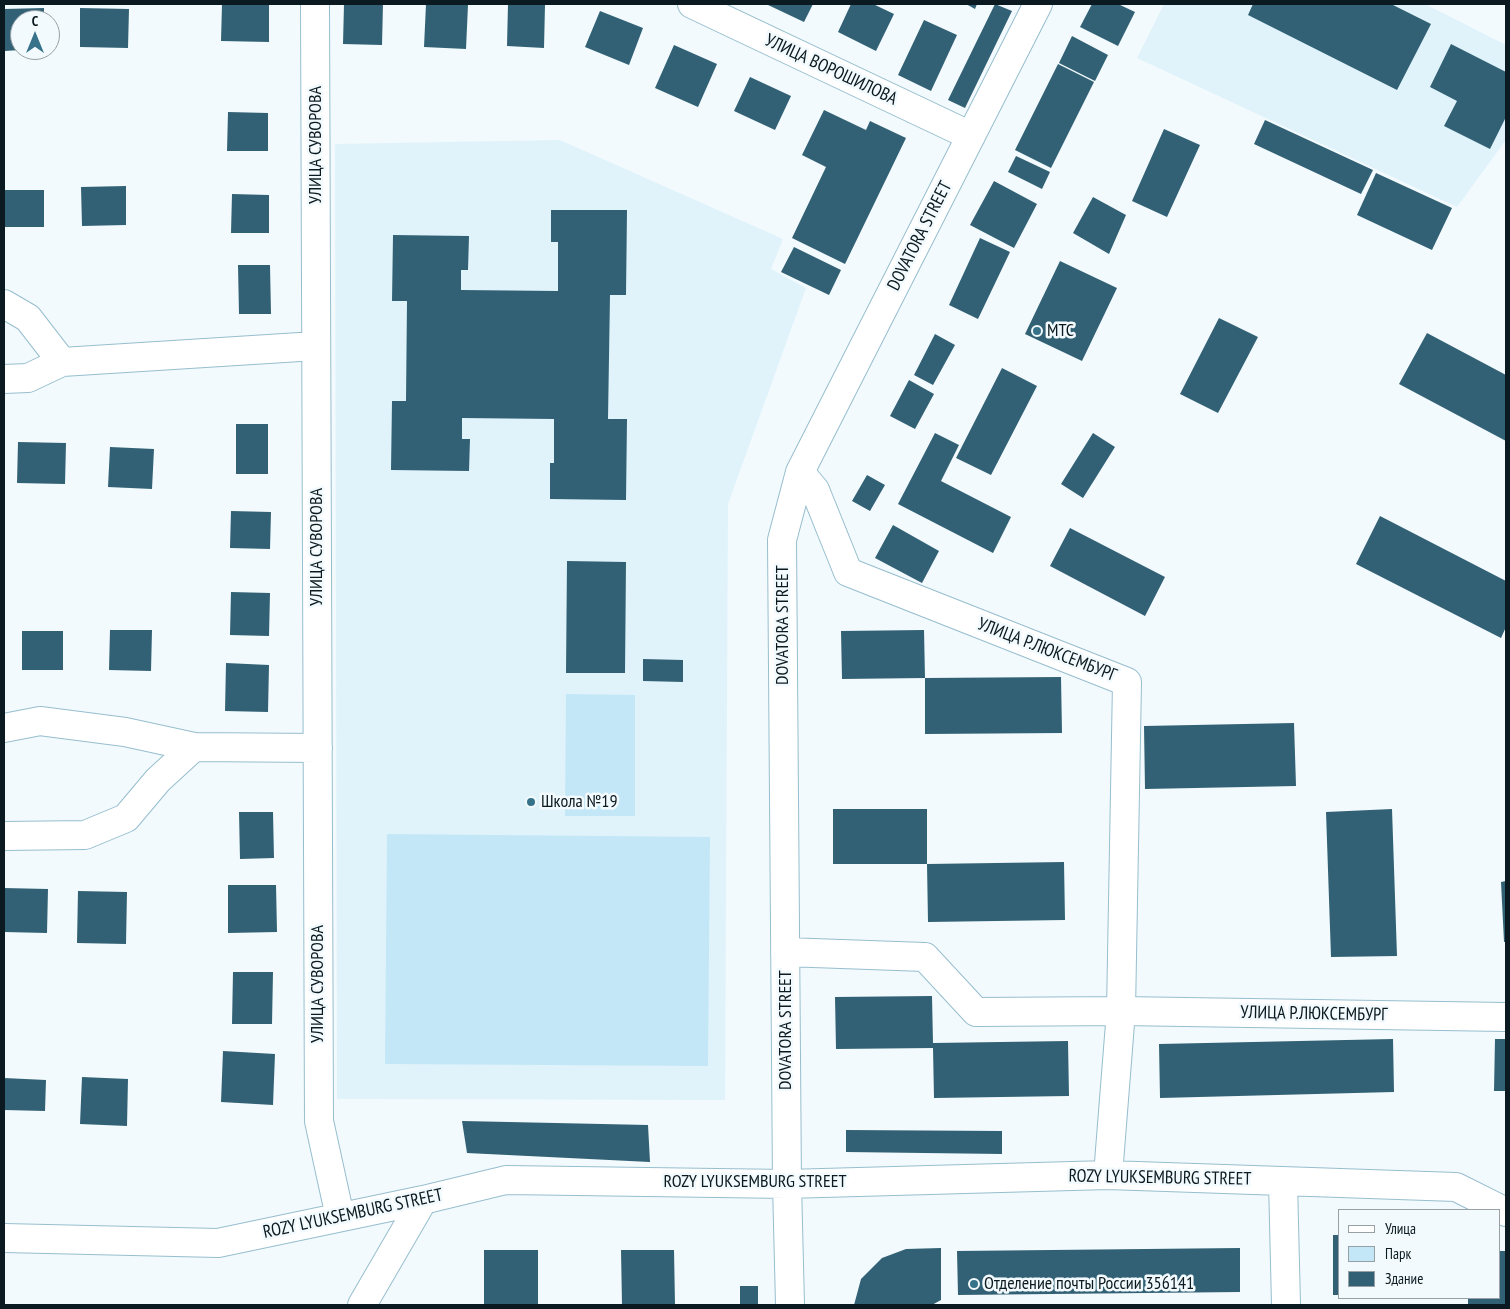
<!DOCTYPE html>
<meta charset="utf-8">
<style>
body{margin:0}
#map{position:relative;width:1510px;height:1309px;overflow:hidden;background:#f2fafd;font-family:"PT Sans Narrow",sans-serif}
canvas{display:block}
.frame{position:absolute;inset:0;border:5px solid #0b1a20;pointer-events:none}
.legend{position:absolute;left:1338px;top:1209px;width:162px;height:90px;box-sizing:border-box;background:#f2fafd;border:1px solid #96a0a5;margin:0;padding:6px 9px;list-style:none;font-size:15px;color:#0b1a20}
.legend li{display:flex;align-items:center;gap:10px;height:25px}
.legend b{width:25px;border:1px solid #96a0a5}
.north{position:absolute;left:10px;top:10px;width:50px;height:50px;box-sizing:border-box;background:#f2fafd;border:1px solid #96a0a5;border-radius:50%;rotate:0deg;font-size:14px;font-weight:700;line-height:20px;text-align:center;color:#0b1a20}
.north::after{content:'';display:block;margin:auto;width:18px;height:22px;background:#367289;clip-path:polygon(50% 0,100% 100%,50% 72%,0 100%)}
</style>
<div id="map">
<canvas width="1510" height="1309"></canvas>
<div class="frame"></div>
<ul class="legend">
<li><b style="height:6px;background:#fff"></b>Улица</li>
<li><b style="height:14px;background:#c3e7f6"></b>Парк</li>
<li><b style="height:14px;background:#326175"></b>Здание</li>
</ul>
<div class="north">С</div>
</div>
<script>
const ctx = document.querySelector('canvas').getContext('2d');
ctx.lineJoin = 'round';
function fillPath(path, color) {
  ctx.fillStyle = color;
  ctx.fill(path, 'evenodd');
}
function trace(path, color, width, dash) {
  ctx.strokeStyle = color;
  ctx.lineWidth = width;
  ctx.lineCap = dash ? 'butt' : 'round';
  ctx.setLineDash(dash || []);
  ctx.stroke(path);
}
function drawText(font, color, halo, rows, align = 'center') {
  ctx.font = font + ' "PT Sans Narrow",sans-serif';
  ctx.lineWidth = 5;
  ctx.setLineDash([]);
  ctx.textBaseline = 'middle';
  ctx.strokeStyle = halo;
  ctx.fillStyle = color;
  for (const [text, x, y, turn = 0] of rows) {
    ctx.save();
    ctx.translate(x, y);
    ctx.rotate((+turn || 0) * Math.PI / 180);
    ctx.textAlign = isNaN(turn) ? turn : align;
    if (halo) ctx.strokeText(text, 0, 0);
    ctx.fillText(text, 0, 0);
    ctx.restore();
  }
}
fillPath(new Path2D(`
 M1164 4H1425L1506 45V140L1457 207 1137 58Z
 M560 140 783 239 771 269 806 288 728 504 725 1100 337 1099 335 144Z`), '#e0f3fb');
fillPath(new Path2D(`
 M566 694 635 695V816H565Z
 M387 834 710 837 708 1066 385 1064Z`), '#c3e7f6');
fillPath(new Path2D(`
 M222 4H269V42L221 41Z
 M344 4H383L382 45 343 44Z
 M426 4 468 5 466 49 424 47Z
 M508 4 545 5 544 48 507 46Z
 M766 4H813L804 22Z
 M851 4H873L894 14 876 51 838 32Z
 M966 4H977L975 9Z
 M995 4 1012 11 965 108 948 100Z
 M1092 4H1118L1135 12 1118 46 1080 27Z
 M1253 4H1391L1431 24 1397 90 1248 15Z
 M44 8V20H20V50L5 51 4 9Z
 M80 8 129 9 128 48 80 47Z
 M600 11 643 28 629 65 585 47Z
 M924 20 957 35 931 91 898 75Z
 M1072 36 1108 55 1095 81 1059 63Z
 M1451 44 1506 72V117L1490 149 1444 126 1457 101 1430 87Z
 M674 45 717 64 698 107 655 88Z
 M1058 64 1094 82 1051 168 1015 150Z
 M750 77 791 96 775 130 734 111Z
 M824 110 866 130 870 121 906 138 845 264 792 238 826 167 802 155Z
 M228 112 268 113V151H227Z
 M1265 120 1373 170 1361 194 1254 144Z
 M1164 129 1200 145 1167 217 1132 201Z
 M1016 156 1050 172 1042 189 1008 172Z
 M1376 173 1452 208 1432 250 1357 215Z
 M994 181 1037 204 1014 248 970 225Z
 M126 186V225L82 226 81 187Z
 M4 190H44V227H4Z
 M232 194 269 195V233H231Z
 M1093 197 1126 215 1109 254 1073 233Z
 M551 210H627L626 295H610L608 419H627L626 500 550 499V463H554V419L462 418V439H470L469 471 391 470 392 401H406L407 301H392L393 235 469 236 468 270H461V290L558 291V242H551Z
 M980 238 1010 252 978 319 949 305Z
 M794 247 841 270 829 295 781 272Z
 M1060 261 1117 288 1082 361 1025 334Z
 M238 265H270L271 314H239Z
 M1219 318 1258 337 1218 413 1180 394Z
 M1427 333 1506 375V441L1399 384Z
 M935 334 955 345 933 385 914 375Z
 M1002 368 1037 386 991 475 956 458Z
 M909 380 934 394 915 429 890 416Z
 M236 424H268V474H236Z
 M935 433 959 445 941 481 1011 517 993 553 898 504Z
 M1093 433 1115 447 1083 498 1061 484Z
 M18 442 66 443 65 484 17 483Z
 M110 447 154 449 152 489 108 487Z
 M867 475 885 485 870 511 852 501Z
 M231 511 271 512 270 549 230 548Z
 M1380 516 1506 581V627L1501 638 1356 564Z
 M893 525 939 551 922 583 875 558Z
 M1070 528 1165 577 1145 616 1050 566Z
 M567 561 626 562 625 673H566Z
 M231 592 270 593 269 636 230 635Z
 M110 630H152L151 671 109 670Z
 M924 630 925 678 842 679 841 631Z
 M22 631H63V670H22Z
 M643 659 683 660V682L643 681Z
 M226 663 269 665 268 712 225 711Z
 M1061 677 1062 733 925 734V678Z
 M1294 723 1296 786 1145 789 1144 726Z
 M833 809H927V864H833Z
 M1392 809 1397 956 1331 957 1326 812Z
 M239 812H273L274 858 240 859Z
 M1064 862 1065 920 928 922 927 864Z
 M1506 881V942H1504L1501 882Z
 M228 885H276L277 932 228 933Z
 M4 888 48 889 47 933 4 932Z
 M78 891 127 892 126 944 77 943Z
 M233 972H273L272 1024H232Z
 M932 996 933 1043 1068 1041 1069 1096 934 1098 933 1048 836 1049 835 997Z
 M1393 1039 1394 1092 1160 1098 1159 1044Z
 M1495 1039H1506V1091H1494Z
 M223 1051 275 1054 273 1105 221 1102Z
 M82 1077 128 1079 127 1126 80 1124Z
 M4 1078 46 1080 45 1111 4 1110Z
 M462 1121 648 1125 650 1162 467 1153Z
 M846 1130 1002 1131V1154L846 1152Z
 M1333 1235H1339V1295H1333Z
 M941 1248V1300L932 1305H854L861 1279 882 1258 906 1249Z
 M1240 1248V1292L958 1295 957 1251Z
 M484 1250H538V1305H484Z
 M621 1250H674L675 1305H622Z
 M1499 1251H1506V1305H1468V1298H1499Z
 M740 1286H758V1305H740Z`), '#326175');
const minor = new Path2D(`
 M315 4 319 1121 340 1217
 M692 4 971 136
 M4 304 28 318 62 362
 M4 379 28 378 62 362 316 346
 M800 472 815 490 848 572 1127 682 1121 1011 1108 1175
 M4 728 40 721 125 732 194 747 318 748
 M4 836 85 835 126 818 158 780 194 747
 M785 952 925 957 976 1012 1121 1011 1506 1017
 M1283 1181 1286 1305
 M4 1238 218 1243 423 1200 506 1180 787 1184 1108 1175 1456 1187 1506 1212
 M362 1305 423 1200
 M790 1305 787 1184 782 540 800 472 1038 4`);
trace(minor, '#97bece', 30);
trace(minor, '#fff', 28);
for (const [x, y, r, color] of [
 [1037,331,5,"#367289"],
 [531,802,5,"#367289"],
 [974,1284,5,"#367289"]
]) {
  const dot = new Path2D();
  dot.arc(x, y, r, 0, 2 * Math.PI);
  ctx.fillStyle = color;
  ctx.fill(dot);
  trace(dot, '#f2fafd', 2);
}
drawText('18px', '#0b1a20', '#f2fafd', [
 ["УЛИЦА ВОРОШИЛОВА",831,70,25],
 ["УЛИЦА СУВОРОВА",316,145,-90],
 ["DOVATORA STREET",920,236,-63],
 ["УЛИЦА СУВОРОВА",317,547,-90],
 ["DOVATORA STREET",783,625,-90],
 ["УЛИЦА Р.ЛЮКСЕМБУРГ",1047,650,21],
 ["УЛИЦА СУВОРОВА",318,984,-90],
 ["УЛИЦА Р.ЛЮКСЕМБУРГ",1314,1014,1],
 ["DOVATORA STREET",786,1030,-90],
 ["ROZY LYUKSEMBURG STREET",1160,1178,1],
 ["ROZY LYUKSEMBURG STREET",755,1182],
 ["ROZY LYUKSEMBURG STREET",353,1214,-12]
]);
drawText('18px', '#0b1a20', '#f2fafd', [
 ["МТС",1047,331],
 ["Школа №19",541,802],
 ["Отделение почты России 356141",984,1284]
], 'left');
</script>
